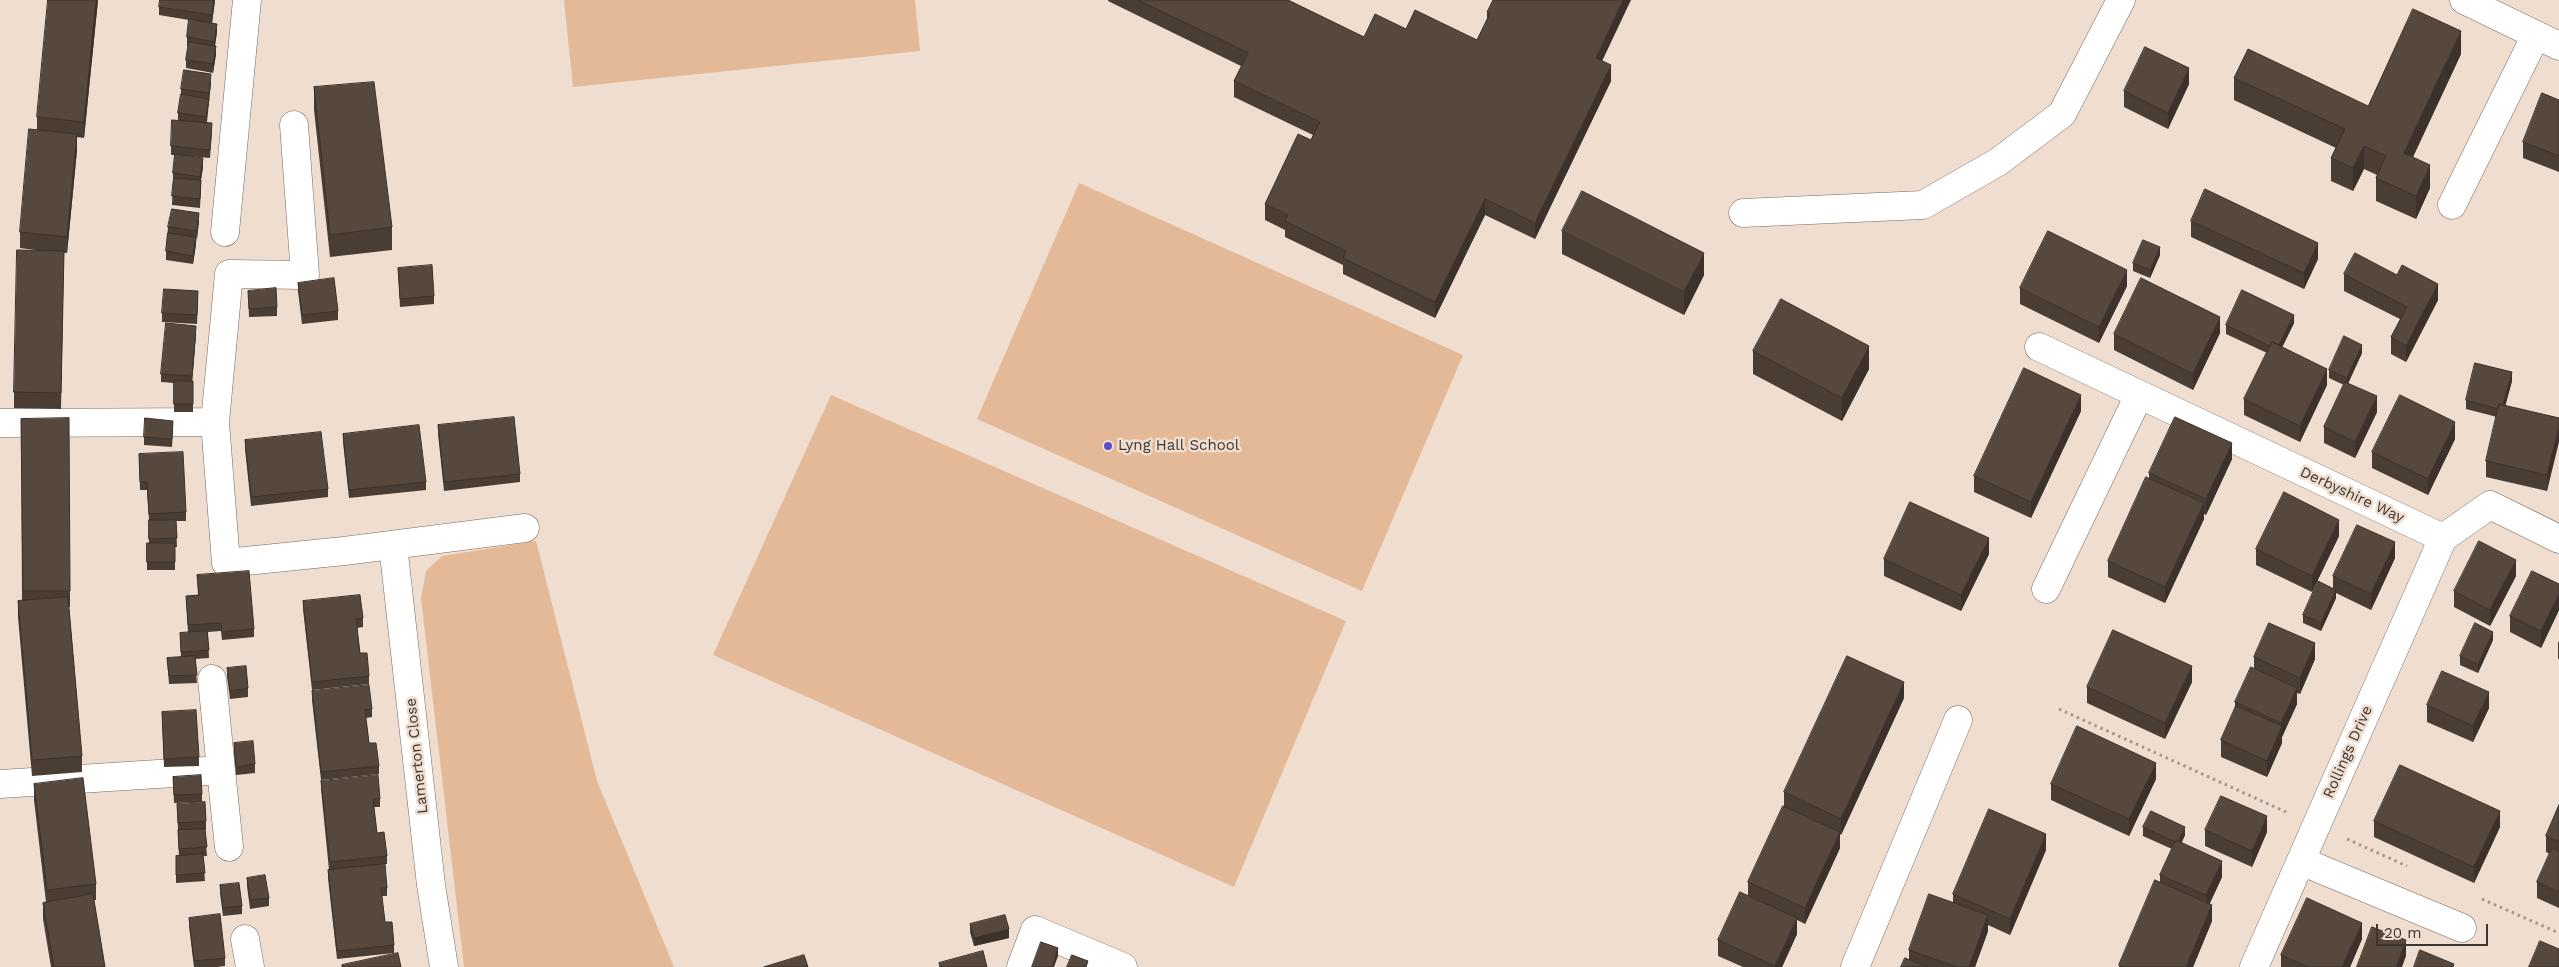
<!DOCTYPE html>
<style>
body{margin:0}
#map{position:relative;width:2559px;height:967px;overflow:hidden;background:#efddd0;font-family:"Work Sans",sans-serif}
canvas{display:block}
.scale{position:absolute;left:2376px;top:924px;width:112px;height:22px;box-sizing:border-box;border:2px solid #3d3630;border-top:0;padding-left:6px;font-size:15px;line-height:18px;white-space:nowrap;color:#3d3630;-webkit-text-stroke:4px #efddd0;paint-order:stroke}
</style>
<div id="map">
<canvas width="2559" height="967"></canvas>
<div class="scale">20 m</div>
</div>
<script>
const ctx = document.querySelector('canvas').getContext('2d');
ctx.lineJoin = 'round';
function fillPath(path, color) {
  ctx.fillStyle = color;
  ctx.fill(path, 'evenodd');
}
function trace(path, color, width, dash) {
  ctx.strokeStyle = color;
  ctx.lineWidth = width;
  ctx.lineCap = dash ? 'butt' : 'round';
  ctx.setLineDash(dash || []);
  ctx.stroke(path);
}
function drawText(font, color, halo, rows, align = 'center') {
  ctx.font = font + ' "Work Sans",sans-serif';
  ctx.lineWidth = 5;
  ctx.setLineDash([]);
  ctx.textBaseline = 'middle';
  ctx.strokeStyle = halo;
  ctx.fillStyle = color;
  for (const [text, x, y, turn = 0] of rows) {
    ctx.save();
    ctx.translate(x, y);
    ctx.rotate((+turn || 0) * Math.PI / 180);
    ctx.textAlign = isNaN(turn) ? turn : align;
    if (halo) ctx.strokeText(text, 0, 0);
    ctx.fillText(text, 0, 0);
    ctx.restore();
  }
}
fillPath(new Path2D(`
 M564 0H915L920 51 573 87Z
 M1079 183 1463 355 1362 591 977 419Z
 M831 395 1346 621 1234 887 713 655Z
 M536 541 597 781 674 967H464L421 598 426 571 442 556Z`), '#e4b998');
const minor = new Path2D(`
 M2464 0 2559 46
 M2452 205 2536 35
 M1743 213 1923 205 1998 162 2062 114 2121 0
 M225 232 247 0
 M2039 347 2443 538 2490 505 2559 539
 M215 422 226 563 344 551 525 528
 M0 423 215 422 229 274 305 275 294 125
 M393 545 431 885 444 967
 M2046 589 2139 395
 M212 679 221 770
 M0 784 221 770 229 847
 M2301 861 2462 928
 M245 939 250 967
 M1021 967 1035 930 1123 967
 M1855 967 1958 720
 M2254 967 2443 538`);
trace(minor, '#77685c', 29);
trace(new Path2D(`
 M2059 709 2286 812
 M2347 839 2407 866
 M2482 899 2559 933`), '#a4968c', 3, [2.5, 4]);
trace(minor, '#fff', 28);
fillPath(new Path2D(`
 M98 0 84 138 77 137V150L67 253H64L61 409 14 408V392L43 251 20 248V232L37 130V117Z
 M215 0 212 23 217 32 215 46 216 54 213 73 186 68V60L188 46H187V37L189 20 159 15V7Z
 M1108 0H1288L1364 37 1406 29 1477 40 1487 20V12L1602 61 1611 81 1535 239 1485 215 1435 318 1343 274V265L1285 237V230L1265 220V204L1311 140 1313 135 1234 97V81L1241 66 1108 1Z
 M2461 54 2413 157 2430 188 2416 219 2376 201V178L2377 175 2364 169 2353 191 2331 181V158L2336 148 2234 100V78L2368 106Z
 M211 83 207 122 212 131 210 158 188 156 203 167 201 180V188L200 208 172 205 173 181V173L175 155H171V146L178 120V113L181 96V89Z
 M2189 84 2168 129 2124 107V91Z
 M314 87 392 227V250L330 257 314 110Z
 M2559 100V172L2523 158V142Z
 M199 221 193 264 166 260V251L168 227Z
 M2191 221 2318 259 2304 289 2191 237Z
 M1562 231 1704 275 1684 315 1562 254Z
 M2160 255 2150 278 2133 271V263Z
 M398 268 434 296V304L400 307Z
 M2344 274 2438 300 2406 362 2391 354V337L2400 319 2344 291Z
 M298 283 338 311V320L302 324 298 291Z
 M2127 286 2099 343 2020 304V288Z
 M248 291 277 307V316L249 317Z
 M198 299 197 324 162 322V313Z
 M2294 323 2282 347 2327 385 2300 442 2244 415V399L2267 353 2226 334V325Z
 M2220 333 2193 390 2114 350V334Z
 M196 334 192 381H193V412H174V383L161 382V374Z
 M1753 351 1869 369 1842 421 1753 374Z
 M2362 353 2348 383 2377 412 2355 458 2324 443V427L2344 385 2329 378V370Z
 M2512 381 2505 406 2559 418 2547 491 2486 477V461L2497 417 2466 409V400Z
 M2081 411 2031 518 1974 492V476Z
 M21 419 70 591V607H69L82 756V772L32 776 18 617V601H22Z
 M438 425 520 474V482L444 491 438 434Z
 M173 429 172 447 144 445V437Z
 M343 434 426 482V490L349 498 343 442Z
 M2455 439 2428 495 2372 468V452Z
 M245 440 328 489V497L251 506 245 449Z
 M139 454 186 512V521H176L177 547H175V570H147V543H149V520L147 490H140Z
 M2232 459 2206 515 2204 514V519L2165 603 2108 577V561L2149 478V473Z
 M2339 536 2312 592 2256 565V549Z
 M1989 554 1961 611 1884 576V559Z
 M2395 558 2371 610 2336 593V598L2321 631 2303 623V615L2333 588V576Z
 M197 575 254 629V637L222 640 221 631 208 632 209 658 195 659 197 683 169 684 167 658 181 657 180 633H188L186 596 198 595Z
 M2516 576 2490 626 2454 607V591Z
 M2559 584V610L2541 648 2510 632V616Z
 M303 601 363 618V627L357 628 360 653 369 676V684L312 690 303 609Z
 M2493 640 2478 673 2460 665V656Z
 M2559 641V659H2558V643Z
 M2254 657 2315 659 2300 694 2297 693V704L2282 737V743L2267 777 2221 757V740L2235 709V702L2254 669Z
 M227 668 248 688V697L230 699 227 676Z
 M2192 682 2165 739 2087 703V687Z
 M312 691 372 709V717L366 718 369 743 379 766V774L321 780 312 700Z
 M1904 698 1841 835 1840 834V848L1805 924 1797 920V934L1782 967H1743L1718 956V940L1748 895V882L1784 807V792Z
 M2427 705 2489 708 2473 742 2427 722Z
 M162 712 199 757V766L164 767Z
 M234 743 255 764V773L236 775 234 752Z
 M173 777 202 794V802L174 803Z
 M2156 779 2129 836 2051 800V784Z
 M321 781 380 799V807H374L377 833 387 856V864H385L387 888V896H382L385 922 394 945V953L337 959 328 878V870H329L321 789Z
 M34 784 96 884V900H94L105 967H51L43 919V903L46 902 34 800Z
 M177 804 206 821V829L205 830 207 856H203L205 881 176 883V864L179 856 178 839V830Z
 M2559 805V908L2537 898V882L2550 854 2546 852V836Z
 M2374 821 2500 827 2474 883 2374 837Z
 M2143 827 2185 835 2181 843 2222 877 2210 903 2212 921 2193 967H2119V965L2160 882V875L2172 849 2143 836Z
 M2205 830 2267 832 2252 867 2205 846Z
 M2046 850 2010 935 1988 925V931L1975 967H1901L1909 960V950L1953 902V894Z
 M247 878 269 898V906L250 909 247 886Z
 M220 885 242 906V914L223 916 220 893Z
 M189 918 225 958V966L217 967H194L189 926Z
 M970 924 1009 938 974 946 970 932Z
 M2362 939 2350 967H2281V955Z`), '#4a3e34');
fillPath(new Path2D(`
 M96 0H98L84 138V122Z
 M214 0H215L212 23V15Z
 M1623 0H1631L1596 74V58Z
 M217 24V32L214 50V42Z
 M2461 31V54L2404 176V153Z
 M216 46V54L213 73V64Z
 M1611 65V81L1535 239V223Z
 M2189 68V84L2168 129V113Z
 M211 74V83L206 125 209 93Z
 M77 134V150L67 253V237Z
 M2364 146V169L2353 191V168Z
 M203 158V167L200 185V177Z
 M2430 165V188L2416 219V196Z
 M1485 199V215L1435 318V302Z
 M199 213V221L197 240V231Z
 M196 237V245L193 264V256Z
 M2318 243V259L2304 289V273Z
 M2160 247V255L2150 278V270Z
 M1704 253V275L1684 315V292Z
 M2127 270V286L2099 343V327Z
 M2438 284V300L2406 362V346Z
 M2294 315V323L2277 358V350Z
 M2220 317V333L2193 390V374Z
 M196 326V334L192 385V376Z
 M2362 345V353L2347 386V378Z
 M1869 346V369L1842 421V398Z
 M2327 369V385L2300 442V426Z
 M2512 372V381L2502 418V410Z
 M2081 395V411L2031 518V502Z
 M2377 396V412L2355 458V442Z
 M2455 422V439L2428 495V479Z
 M2559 426V442L2547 491V475Z
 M2232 443V459L2206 515V499Z
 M2204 503V519L2165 603V587Z
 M2339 520V536L2312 592V576Z
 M1989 538V554L1961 611V595Z
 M2395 542V558L2371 610V594Z
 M2516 560V576L2490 626V610Z
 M2336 590V598L2321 631V623Z
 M2559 594V610L2541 648V631Z
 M2493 632V640L2478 673V665Z
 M2315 643V659L2300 694V678Z
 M2192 666V682L2165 739V723Z
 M1904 682V698L1841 835V819Z
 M2297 688V704L2282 737V743L2267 777V761L2281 729V723Z
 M2489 692V708L2473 742V726Z
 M2156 763V779L2129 836V819Z
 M2500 811V827L2474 883V867Z
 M2267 816V832L2252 867V851Z
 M2185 827V835L2178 851V843Z
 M1840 832V848L1805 924V908Z
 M2046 834V850L2010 935V919Z
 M2222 861V877L2206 911V895Z
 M2212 905V921L2193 967H2186Z
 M1988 915V931L1975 967H1969Z
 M1797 918V934L1782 967H1775Z
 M2362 923V939L2350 967H2342Z
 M1009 929V938L974 946V938Z
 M2406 940V956L2402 967H2396Z
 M1058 948V956L1054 967H1052Z`), '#3c322b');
const building = new Path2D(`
 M48 0H96L84 122 37 117Z
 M160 0H214L212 15 159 7Z
 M1138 0H1288L1364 37 1375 14 1406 29 1415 10 1477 40 1490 13 1487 12 1493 0H1623L1596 58 1611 65 1535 223 1485 199 1435 302 1343 258 1346 251 1285 221 1288 215 1265 204 1298 134 1311 140 1320 122 1234 81 1248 53Z
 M2413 9 2461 31 2404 153 2430 165 2416 196 2376 178 2386 156 2364 146 2353 168 2331 158 2345 129 2234 78 2248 49 2368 106Z
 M189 19 217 24 214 42 187 37Z
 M189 42 216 46 213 64 186 60Z
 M2145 47 2189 68 2168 113 2124 91Z
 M184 70 211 74 209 93 181 89Z
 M374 82 392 227 330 235 314 87Z
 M2542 93 2559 100V156L2523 142Z
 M181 94 209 99 206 117 178 113Z
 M172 120 212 123 210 150 171 146Z
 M29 129 77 134 67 237 20 232Z
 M175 154 203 158 200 177 173 173Z
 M174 178 201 180 200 199 172 196Z
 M2205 189 2318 243 2304 273 2191 221Z
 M1582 191 1704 253 1684 292 1562 231Z
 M172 209 199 213 197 231 168 227Z
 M2048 231 2127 270 2099 327 2020 288Z
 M168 233 196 237 193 256 166 251Z
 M2143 240 2160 247 2150 270 2133 263Z
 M17 250 64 251 61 393 14 392Z
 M2355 253 2397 275 2402 265 2438 284 2406 346 2391 337 2407 307 2344 274Z
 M432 265 434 296 400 299 398 268Z
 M334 278 338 311 302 315 298 283Z
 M2141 278 2220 317 2193 374 2114 334Z
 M276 288 277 307 249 309 248 291Z
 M164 289 198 291 197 315 162 313Z
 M2242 290 2294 315 2279 345 2272 342 2270 346 2226 325Z
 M1781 299 1869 346 1842 398 1753 351Z
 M166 323 196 326 192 376 161 374Z
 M2344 336 2362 345 2347 378 2329 370Z
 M2272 342 2327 369 2300 426 2244 399Z
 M2475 363 2512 372 2503 405 2499 404 2498 409 2466 400Z
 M2024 368 2081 395 2031 502 1974 476Z
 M174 381H193V404H174Z
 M2345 382 2377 396 2355 442 2324 427Z
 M2400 395 2455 422 2428 479 2372 452Z
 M2499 404 2559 418V426L2547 475 2486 461Z
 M514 417 520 474 444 482 438 425Z
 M2175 417 2232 443 2206 499 2149 473Z
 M69 418 70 591H23L21 419Z
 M145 418 173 421 172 439 144 437Z
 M419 425 426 482 349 490 343 434Z
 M321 432 328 489 251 497 245 440Z
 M183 452 186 512 149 514 147 482H140L139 454Z
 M2146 477 2204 503 2165 587 2108 561Z
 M2284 492 2339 520 2312 576 2256 549Z
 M1910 502 1989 538 1961 595 1884 559Z
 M149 520H176L177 538 149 539Z
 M2357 525 2395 542 2371 594 2333 576Z
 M2479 541 2516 560 2490 610 2454 591Z
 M147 543H175V562H147Z
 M249 571 254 629 222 632 221 623 188 625 186 596 199 595 197 575Z
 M2532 571 2559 584V594L2541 631 2510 616Z
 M2318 581 2336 590 2321 623 2303 615Z
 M360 595 363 618 356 619 360 653H367L369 676 312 682 303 601Z
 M68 597 82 756 32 760 18 601Z
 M2269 623 2315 643 2300 678 2254 657Z
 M2475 623 2493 632 2478 665 2460 656Z
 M2113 630 2192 666 2165 723 2087 687Z
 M207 631 209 650 181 652 180 633Z
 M195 656 197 675 169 676 167 658Z
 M1847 656 1904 682 1841 819 1784 792Z
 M246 666 248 688 230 691 227 668Z
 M2251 667 2297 688 2281 723 2235 702Z
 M2442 671 2489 692 2473 726 2427 705Z
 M369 685 372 709 365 710 369 743H376L379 766 321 772 312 691Z
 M2236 706 2282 726 2267 761 2221 740Z
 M196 710 199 757 164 759 162 712Z
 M2077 726 2156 763 2129 819 2051 784Z
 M253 741 255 764 236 767 234 743Z
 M2400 765 2500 811 2474 867 2374 821Z
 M201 775 202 794 174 795 173 777Z
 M378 775 380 799H373L377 833 384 832 387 856 330 862 321 781Z
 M83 778 96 884 47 890 34 784Z
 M2221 796 2267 816 2252 851 2205 830Z
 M205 802 206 821 178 823 177 804Z
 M2559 805V842L2546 836Z
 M1783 806 1840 832 1805 908 1748 882Z
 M1989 809 2046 834 2010 919 1953 894Z
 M2151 811 2185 827 2178 841 2176 840 2175 842 2143 827Z
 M205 829 207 847 179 849 178 830Z
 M2176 840 2222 861 2206 895 2160 875Z
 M2552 848 2559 851V892L2537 882Z
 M203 854 205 873 176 875V856Z
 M385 864 387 888H381L385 922H392L394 945 337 951 328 870Z
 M265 875 269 898 250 900 247 878Z
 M2155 880 2212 905 2186 967H2123L2119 965Z
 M239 883 242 906 223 908 220 885Z
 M1740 892 1797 918 1775 966 1718 940Z
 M93 894 105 967H54L43 903Z
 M1929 894 1988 915 1969 967H1957L1909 950Z
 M2307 898 2362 923 2342 967H2308L2281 955Z
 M220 914 225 958 194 961 189 918Z
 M1005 915 1009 929 974 938 970 924Z
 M2372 927 2406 940 2396 967H2357Z
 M2540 941 2559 949V967H2529Z
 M1041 942 1058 948 1052 967H1032Z
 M2420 950 2454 964 2453 967H2414Z
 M983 951 987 967H940L939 963Z
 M398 953 401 967H342V965Z
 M804 955 808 967H764Z
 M1072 955 1088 961 1086 967H1067Z
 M1905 958 1928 967H1901Z`);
fillPath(building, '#56483d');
trace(building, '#3c322b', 1);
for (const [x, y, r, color] of [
 [1108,446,5,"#5d4fc7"]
]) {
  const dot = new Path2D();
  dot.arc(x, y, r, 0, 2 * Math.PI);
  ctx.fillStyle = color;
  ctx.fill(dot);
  trace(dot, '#efddd0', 2);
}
drawText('15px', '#3d3630', '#efddd0', [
 ["Lyng Hall School",1118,446]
], 'left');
drawText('15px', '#3d3630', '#efddd0', [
 ["Derbyshire Way",2352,495,25],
 ["Rollings Drive",2348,752,-66],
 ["Lamerton Close",417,756,-96]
]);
</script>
